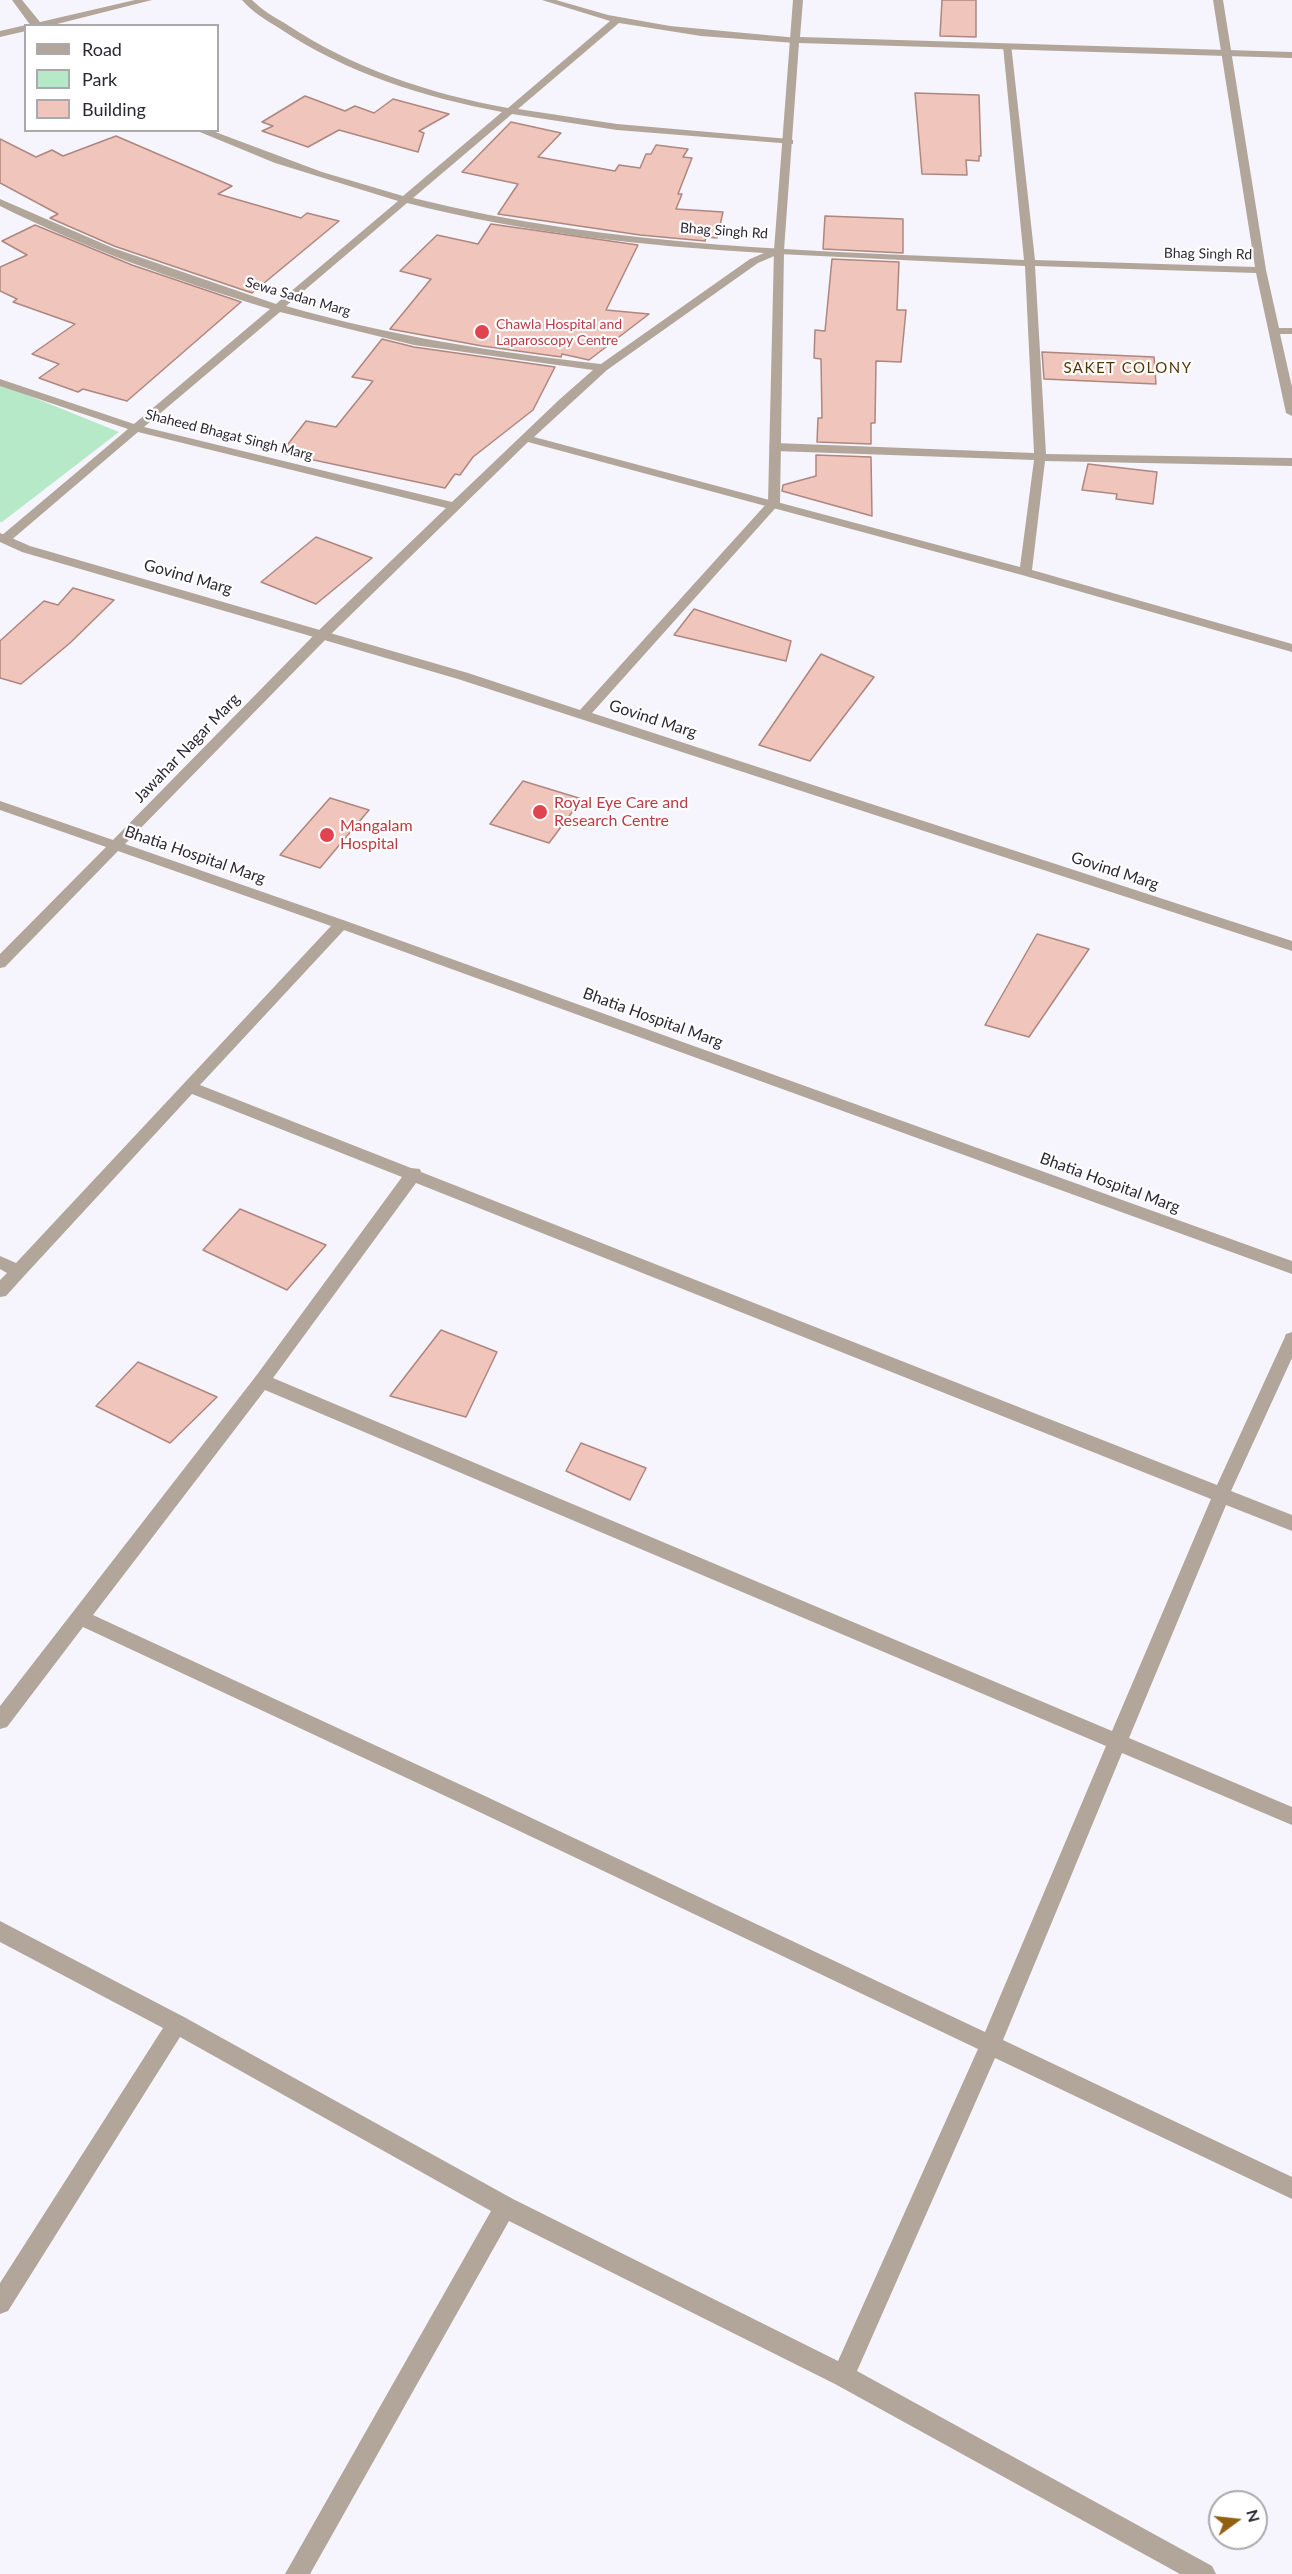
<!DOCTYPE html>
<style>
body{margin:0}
#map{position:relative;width:1292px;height:2574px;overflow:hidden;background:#f6f4fc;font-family:Lato,sans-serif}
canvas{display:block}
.legend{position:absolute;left:24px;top:24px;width:195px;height:108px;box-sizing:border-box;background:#fff;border:2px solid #aba9ae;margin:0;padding:8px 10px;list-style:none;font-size:18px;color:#2c2735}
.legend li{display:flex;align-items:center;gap:12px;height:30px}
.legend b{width:30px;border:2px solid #aba9ae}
.north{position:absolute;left:1208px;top:2490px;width:60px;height:60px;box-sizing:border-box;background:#fff;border:2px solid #aba9ae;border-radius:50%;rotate:75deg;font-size:16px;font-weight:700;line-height:24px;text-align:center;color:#2c2735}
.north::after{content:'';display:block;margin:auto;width:21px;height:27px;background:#935f13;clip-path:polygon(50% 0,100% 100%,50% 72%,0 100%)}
</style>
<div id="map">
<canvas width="1292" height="2574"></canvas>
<ul class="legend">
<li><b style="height:8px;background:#b1a699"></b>Road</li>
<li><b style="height:16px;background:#b6e9c8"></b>Park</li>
<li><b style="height:16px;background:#efc5bc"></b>Building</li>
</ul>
<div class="north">N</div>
</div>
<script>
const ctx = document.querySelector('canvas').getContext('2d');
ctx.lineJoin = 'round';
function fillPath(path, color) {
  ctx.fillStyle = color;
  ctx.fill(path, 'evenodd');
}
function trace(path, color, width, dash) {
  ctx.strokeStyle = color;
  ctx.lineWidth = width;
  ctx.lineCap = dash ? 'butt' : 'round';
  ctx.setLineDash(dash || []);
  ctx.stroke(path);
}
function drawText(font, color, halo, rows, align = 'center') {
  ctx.font = font + ' Lato,sans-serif';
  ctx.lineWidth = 4.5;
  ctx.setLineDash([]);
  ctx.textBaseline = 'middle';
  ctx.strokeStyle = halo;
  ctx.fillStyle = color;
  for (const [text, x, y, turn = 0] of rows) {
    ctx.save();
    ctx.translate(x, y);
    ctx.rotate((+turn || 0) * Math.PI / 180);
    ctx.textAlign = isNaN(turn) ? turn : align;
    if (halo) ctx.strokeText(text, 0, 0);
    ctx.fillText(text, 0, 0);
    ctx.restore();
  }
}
fillPath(new Path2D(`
 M0 384 119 432 2 522H0Z`), '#b6e9c8');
const building = new Path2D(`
 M942 0H976V37L940 36Z
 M915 93 979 95 981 156H979V161L966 160 967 175 922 174Z
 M305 96 345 111 355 106 374 113 393 99 449 114 419 131 424 133 418 152 339 130 308 147 262 131 273 126 262 122Z
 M511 122 561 133 538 157 615 171 619 165 640 168 646 154H651L656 145 688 149 683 157 692 158 678 194H682L676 209 723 212 717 238 706 237 705 241 640 235 498 214 518 184 462 172Z
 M116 136 232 186 218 194 301 218 307 213 339 221 252 293 114 246 50 218 58 214 0 183V139L36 157 52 150 63 156Z
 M825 216 903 219V253L823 249Z
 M491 224 638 245 606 310 649 314 589 360 562 354 561 357 482 346 390 329 431 279 400 271 437 235 478 244Z
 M35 225 132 265 241 302 127 401 83 389 78 392 39 378 59 364 32 354 75 324 13 302 17 299 0 291V267L27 255 2 241Z
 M832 259 899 262 897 310H906L901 362 876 361 875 423H871V444L817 442 818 418H822L821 359 814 358 815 330 825 331Z
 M382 339 414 347 555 367 533 410 473 457 460 475 455 474 445 488 281 453 306 421 336 427 373 381 352 377Z
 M1042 352 1154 357 1156 384 1044 379Z
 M816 455 871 457 872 516 782 491 783 485 816 476Z
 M1088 464 1157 472 1153 504 1116 499 1117 494 1082 490Z
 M316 537 372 558 316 604 261 582Z
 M73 588 114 600 70 643 21 684 0 678V641L44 601 58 605Z
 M694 609 791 641 786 661 674 635Z
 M821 654 874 677 810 761 759 745Z
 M523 781 582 799 549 843 490 824Z
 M330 798 369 810 320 868 280 855Z
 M1037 934 1089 949 1029 1037 985 1025Z
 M240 1209 326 1245 287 1290 203 1250Z
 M441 1330 497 1352 466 1417 390 1396Z
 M138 1362 217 1397 170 1443 96 1406Z
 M581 1443 646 1468 630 1500 566 1471Z`);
fillPath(building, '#efc5bc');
trace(building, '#ae877f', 1.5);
fillPath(new Path2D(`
 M12 0H22L40 22 135 0H152L49 26H31Z
 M242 0H252C262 10 274 17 286 24 352 68 430 94 508 108L610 21 542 0H556L608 15 670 26 798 38 800 40 795 43 701 36 619 23 518 109 617 124 789 139 793 140V144L617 130 512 114 413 198C612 248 820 251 1024 260L1003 46 1011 44 1035 260 1255 267 1213 0H1223L1266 270 1279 328H1292V334H1280L1292 387V416L1286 413 1256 273 1035 266 1046 454 1292 458V466L1045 461 1032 570 1292 644V652L1022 575 528 442 327 638 125 844 346 921 1292 1261V1274L344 930 200 1085 411 1168 420 1169 421 1172 1217 1485 1284 1339 1286 1334 1292 1332V1358L1231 1491 1292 1515V1531L1226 1505 1129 1738 1292 1807V1825L1122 1753 1003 2040 1292 2177V2199L995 2058 857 2371 1212 2566 1216 2574H1180L835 2384 509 2221 310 2574H285L491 2211 180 2037 8 2311 0 2314V2283L163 2028 0 1942V1921L184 2017 513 2199 838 2361 978 2049 471 1808 83 1627 7 1727 0 1729V1706L256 1376 402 1177 192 1094 25 1275 6 1296 0 1297V1280L7 1273 0 1269V1256L16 1263 331 926 118 851 5 967 0 968V954L106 847 0 810V801L113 840 317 632 446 508 138 432 9 542 0 541 1 536 128 429 0 386V379L134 424 270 309C178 281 86 249 0 206V199L113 248 276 304 398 201 275 163 195 130H210L322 172 403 196 502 112C423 97 346 73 279 28 266 20 252 12 242 0ZM407 203C525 233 643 246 764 253L750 259 601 364C494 352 389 336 286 306ZM779 254 1025 266 1034 453 775 443 769 447 775 451 1034 460 1020 567 534 437 607 370 758 263ZM280 312 414 345 593 370 560 399 452 502 144 427ZM416 1183 1211 1499 1112 1731 273 1378ZM265 1390 1106 1746 985 2032 485 1796 93 1615Z
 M26 25V31L0 37V31Z`), '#b1a699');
fillPath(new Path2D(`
 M793 0H803L800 37 1292 52V58L799 43 784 250 780 503 592 713 1292 941V951L458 679 22 552 0 542V533L30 546 468 673 580 710 768 502 774 250Z`), '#b1a699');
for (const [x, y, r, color] of [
 [482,332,8,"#e0444e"],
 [540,812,8,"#e0444e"],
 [327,835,8,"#e0444e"]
]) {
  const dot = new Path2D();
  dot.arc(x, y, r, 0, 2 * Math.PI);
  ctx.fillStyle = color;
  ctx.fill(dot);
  trace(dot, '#fff', 2);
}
drawText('14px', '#2c2735', '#fff', [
 ["Bhag Singh Rd",724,231,4],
 ["Bhag Singh Rd",1208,254,1],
 ["Sewa Sadan Marg",298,297,16],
 ["Shaheed Bhagat Singh Marg",229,435,14]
]);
drawText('14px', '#be3a42', '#fff', [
 ["Chawla Hospital and",496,324],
 ["Laparoscopy Centre",496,340]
], 'left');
ctx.letterSpacing = '1.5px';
drawText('15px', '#573300', '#fff', [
 ["SAKET COLONY",1128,368]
]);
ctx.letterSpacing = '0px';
drawText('16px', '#2c2735', '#fff', [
 ["Govind Marg",188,577,16],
 ["Govind Marg",653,719,18],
 ["Jawahar Nagar Marg",187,748,-46],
 ["Bhatia Hospital Marg",195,855,19],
 ["Govind Marg",1115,871,18],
 ["Bhatia Hospital Marg",653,1018,20],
 ["Bhatia Hospital Marg",1110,1183,20]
]);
drawText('16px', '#be3a42', '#fff', [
 ["Royal Eye Care and",554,803],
 ["Research Centre",554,821],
 ["Mangalam",340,826],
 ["Hospital",340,844]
], 'left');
</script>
